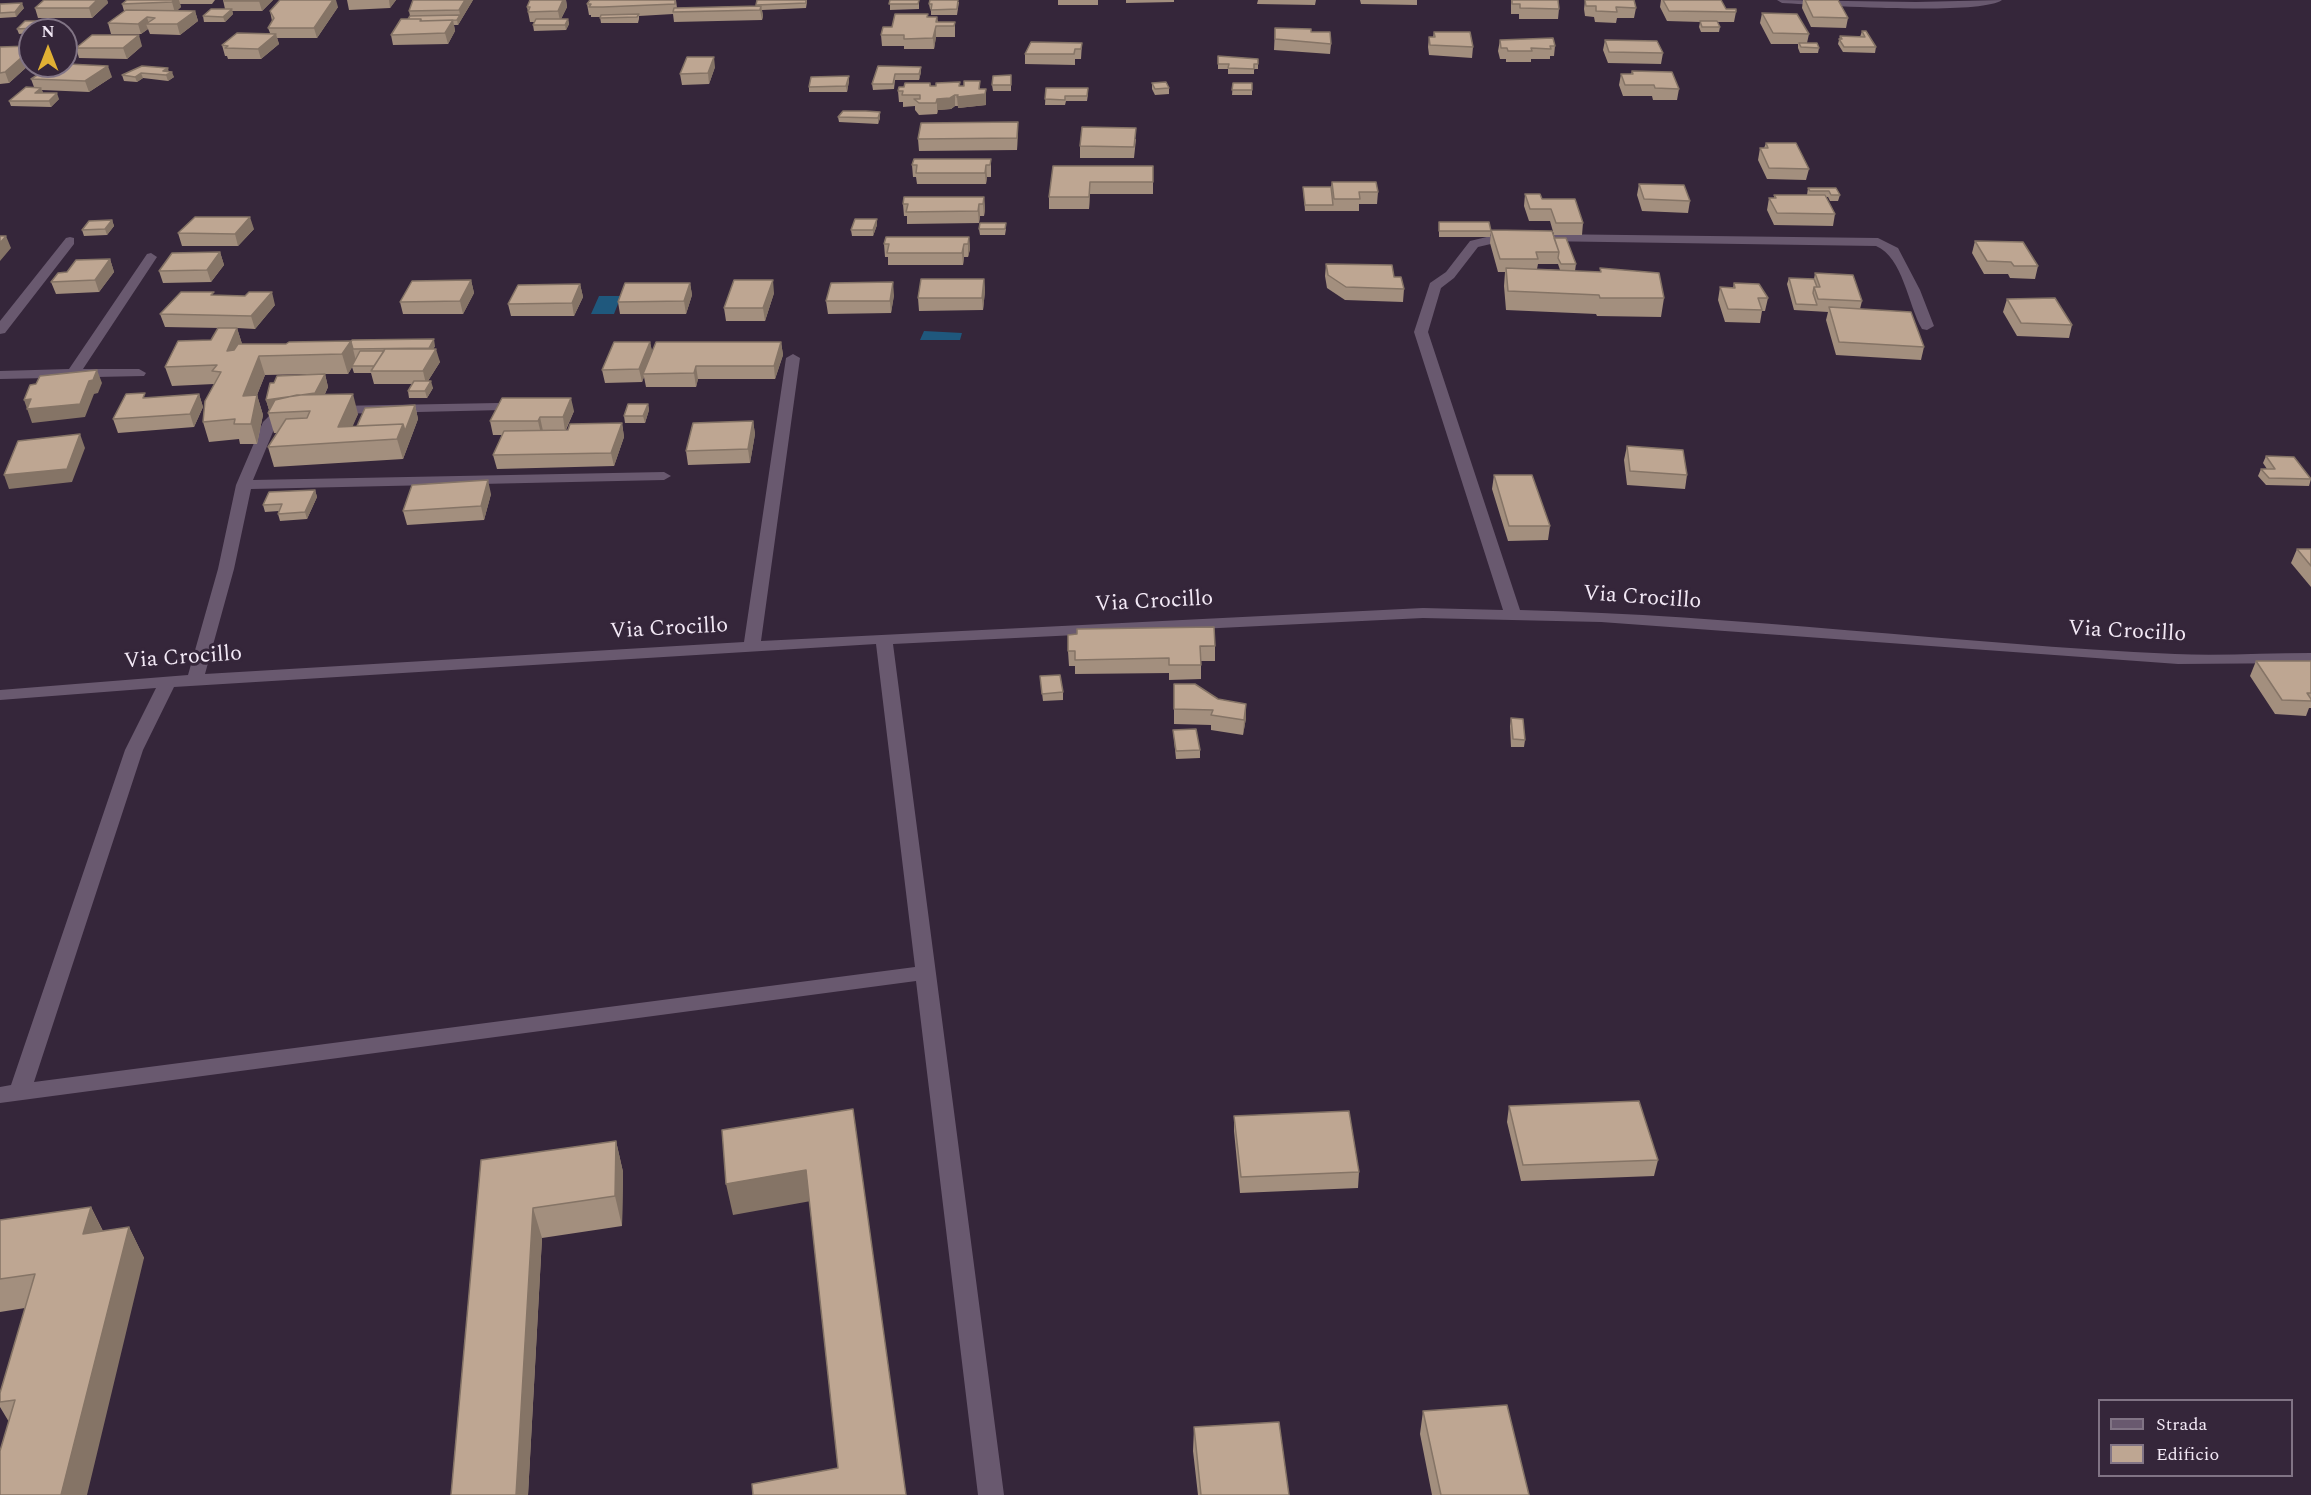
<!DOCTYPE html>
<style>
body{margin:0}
#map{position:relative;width:2311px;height:1495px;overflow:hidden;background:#35263a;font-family:Spectral,serif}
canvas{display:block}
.legend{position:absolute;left:2098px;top:1399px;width:195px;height:78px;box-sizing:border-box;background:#35263a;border:2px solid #817485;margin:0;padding:8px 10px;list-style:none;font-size:18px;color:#f2e8f5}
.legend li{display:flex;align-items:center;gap:12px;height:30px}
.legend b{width:30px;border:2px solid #817485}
.north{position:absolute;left:18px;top:18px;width:60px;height:60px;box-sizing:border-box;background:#35263a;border:2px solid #817485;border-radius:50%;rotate:0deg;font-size:16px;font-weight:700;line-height:24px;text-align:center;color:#f2e8f5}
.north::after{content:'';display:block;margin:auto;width:21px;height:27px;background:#e0b034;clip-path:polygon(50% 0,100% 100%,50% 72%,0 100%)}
</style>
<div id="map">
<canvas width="2311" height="1495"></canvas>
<ul class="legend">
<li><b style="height:8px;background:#69596f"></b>Strada</li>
<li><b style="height:16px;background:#bea692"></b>Edificio</li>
</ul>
<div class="north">N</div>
</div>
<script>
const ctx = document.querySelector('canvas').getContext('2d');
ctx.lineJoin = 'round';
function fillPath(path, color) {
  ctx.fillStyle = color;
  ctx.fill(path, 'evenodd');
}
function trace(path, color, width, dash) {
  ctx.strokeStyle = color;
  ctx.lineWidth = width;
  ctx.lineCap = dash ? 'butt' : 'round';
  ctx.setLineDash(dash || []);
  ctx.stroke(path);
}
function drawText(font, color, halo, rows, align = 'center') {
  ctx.font = font + ' Spectral,serif';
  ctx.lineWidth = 6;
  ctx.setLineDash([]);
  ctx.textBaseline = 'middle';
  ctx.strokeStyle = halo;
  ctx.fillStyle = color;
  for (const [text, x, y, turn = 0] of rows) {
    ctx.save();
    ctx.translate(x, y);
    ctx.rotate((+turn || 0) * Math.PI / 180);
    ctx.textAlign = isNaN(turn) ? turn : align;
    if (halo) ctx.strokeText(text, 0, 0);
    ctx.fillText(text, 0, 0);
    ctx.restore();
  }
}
fillPath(new Path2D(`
 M599 296H621L614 314H591Z
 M924 331 962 333 960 340H920Z`), '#1f587d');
fillPath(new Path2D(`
 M1777 0 1916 2 2002 0C1980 16 1817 5 1782 3Z
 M1543 234 1878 238 1898 248 1920 290 1934 326 1927 330 1922 329C1908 305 1903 257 1876 246L1539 241 1537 238Z
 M1495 235H1512L1518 239 1512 243H1495L1478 247 1454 278 1441 288 1428 332 1520 610C1739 615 1956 644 2175 654 2220 656 2266 653 2311 653V663L2178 664 1601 622 1423 618 893 644 1004 1495H978L916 981 0 1103V1087L11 1085 125 750 156 688 0 700V690L188 675 218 569 236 485 263 422 269 416 292 410 299 414C293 421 282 420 275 427L253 480 664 472 671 476 664 480 251 489 234 569 205 674 744 642 786 358 793 354 800 358 761 641 1423 608 1503 610 1414 332 1430 283 1446 272 1470 241ZM876 644 915 967 34 1082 143 750 174 687Z
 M70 237 74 238V244L5 333 0 334V321L66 238Z
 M151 253 157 257 83 369H139L146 373 144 376 0 379V371L69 369 147 254Z
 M498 403 505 407 503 410 334 414 327 410 334 406Z`), '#69596f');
fillPath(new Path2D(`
 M44 0H107L108 3 92 18H38L35 8Z
 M127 0H215L212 4H180L181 7 177 10 195 11 198 21 180 35 150 34 148 29 141 34H111L108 23 124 11 122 4Z
 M223 0H273L262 11H232L233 14 225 22H204L203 16 225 9Z
 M347 0H396L390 8 349 10Z
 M473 0 458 25H454L455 31 448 44 393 45 391 35 408 19 410 16 409 11Z
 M530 0H566L567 7 561 19H568L569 24 566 30 534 31 533 25 535 22H530L527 7Z
 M676 0 677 8 756 6 757 0H807V2L806 8 762 10 763 16 762 20 674 22 673 14 639 16V19L638 23H601L600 17H591V15H589L587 4Z
 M890 0H919V9L890 10Z
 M1058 0H1098V5H1058Z
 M1126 0H1174V2L1126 3Z
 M1258 0H1316L1315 5 1257 4Z
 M1360 0H1417V5L1361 4Z
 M1511 0H1558L1559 9 1558 19H1519V14H1511Z
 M1585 0 1636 8 1634 18H1617L1616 23 1595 22 1594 17 1585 16 1584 9Z
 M1661 0H1721L1726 9 1736 12 1734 22H1717L1720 27 1719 32H1701L1699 27 1700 22 1667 21 1660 7Z
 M1803 0H1838L1848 18 1846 28 1811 27 1802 8Z
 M959 2 957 15H931V9H930L929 4Z
 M0 4 24 8 16 17 0 18Z
 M338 7 317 38H277L279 44 261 59H228L227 56H225L222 45 270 33 268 28 272 21 270 11Z
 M1762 13 1809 34 1807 43 1819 48 1818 53H1800L1798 48V44H1771L1760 23Z
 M928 14V17H937L938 22H955V37H936L934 49H904V46H882L881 35 892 27Z
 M45 26 41 30H30V33L19 34 17 29Z
 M1275 28 1311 32 1331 44 1330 54 1274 50Z
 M1862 31 1876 47 1875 53 1843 52 1838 44 1840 36 1860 37Z
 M1434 32 1473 47 1472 58 1429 55 1428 47 1429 37H1433Z
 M1500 40 1555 46 1554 56H1550V59H1531V62H1506V59H1500L1498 51Z
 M1605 40 1663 53 1661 64 1608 63 1603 50Z
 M1082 43 1081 59H1075V65L1025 64V54Z
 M30 46V64L9 83 0 84V47Z
 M142 46 127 59 79 58 76 48Z
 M1218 56 1258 59V69H1254V74H1228V69H1218Z
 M142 66 168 71 174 77 168 81 143 78 137 82 124 81 122 75Z
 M878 66 921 72 919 80H895L894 89 873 90 872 84Z
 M715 67 709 84 682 85 680 74Z
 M1632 71 1679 89 1677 100H1653L1652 96H1623L1619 85 1621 74H1631Z
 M1011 75V91H993L992 85Z
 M849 76V81L847 92H809V87Z
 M112 77 89 92 42 90 43 93 59 99 51 107 11 106 9 101 34 87 31 79Z
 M980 81V89H986V105L958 108V106H955L951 109 938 110 937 114 919 115 915 110V106L903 107V102H899L898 91 904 87 930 83 931 86H964Z
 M1152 83 1169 88V94L1155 95 1152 89Z
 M1233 83H1252V95H1232Z
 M1046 88 1088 94 1087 101H1066L1065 105H1045Z
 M880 112V118L878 124 839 122 838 117Z
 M1018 122 1017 150 919 151 918 139Z
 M1136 139 1134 158H1080V146Z
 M1766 143 1809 169 1806 180 1767 179 1758 160 1760 148H1764Z
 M991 159V177H987L986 184H917L916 177H913L912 165Z
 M1053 166H1153V194H1090L1089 209H1049V197Z
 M1332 182 1378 192 1377 204H1359V211H1305L1303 187H1331Z
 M1639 184 1690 201 1688 213 1642 211 1637 195Z
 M1808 188H1836L1840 195 1838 201H1830L1828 197H1826L1835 214 1833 226 1774 225 1767 210 1769 198H1774V195H1807Z
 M1525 194 1542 199 1583 223 1582 235H1554L1550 221H1529L1524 206Z
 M984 197 985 209 984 216H980L979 223 907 224V216H904L903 204Z
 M877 219V225L873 236H852L851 230Z
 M112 220 114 226 107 235 84 236 82 230Z
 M1439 222 1491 231 1490 237H1439Z
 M254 229 238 246H182L178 233Z
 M979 229H1006L1005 235H980Z
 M1491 230 1554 238 1576 264 1575 271 1600 272V268L1664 298 1661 317 1597 316 1596 314 1506 310 1504 286 1505 272H1498L1490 243ZM1538 264H1558L1560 270 1537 269Z
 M969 237 970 249 968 257H964L963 265H888V257H885L884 244Z
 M1975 241 2038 266 2035 279 2010 278 2008 274H1984L1972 253Z
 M220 252 224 265 211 282 163 283 159 271Z
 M110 259 114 272 99 292 56 294 51 282 67 272Z
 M1326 264 1394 277 1404 289 1403 302 1345 300 1327 288 1325 276Z
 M1815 273 1862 301 1860 309 1924 347 1921 360 1836 355 1826 320 1828 312 1794 310 1787 284 1789 278 1814 279Z
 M984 279 985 291 983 310 919 311 918 298Z
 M471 280 474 293 463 314H403L400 302Z
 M690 283 692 295 686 314H620L618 302Z
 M1734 283 1768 298 1765 311H1762L1760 323 1725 322 1718 300 1720 287 1733 288Z
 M580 284 583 297 574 316H511L508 304Z
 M774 293 765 321H726L724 308Z
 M215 295 275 305 255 329 237 328 242 344 435 346 433 349 440 362 428 381 433 388 427 398H409L408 391 412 384H374L371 373H354L352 367 348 374H325L328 387 325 394 358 414 352 426H357L415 405 418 419 403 459 274 467 268 447 277 433H274L268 413 269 410 266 400 274 383 314 374 265 375 257 395 263 415 257 444H240L239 439 209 442 203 422 214 384 172 386 165 367 211 340 221 328 165 327 160 314Z
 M894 295 891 313 828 314 826 301Z
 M2007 299 2072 325 2069 338 2017 336 2003 312Z
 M650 342 652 352 781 342 783 355 775 379H698L696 387H646L644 377 642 382 605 383 602 370Z
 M199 394 203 407 194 427 118 433 113 419 147 398Z
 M648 404 649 410 645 423H625L624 416Z
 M574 411 566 430 622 423 624 437 614 466 497 469 493 455 502 435H493L490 421Z
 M753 421 755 434 750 463 688 465 686 451Z
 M1627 446 1687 475 1685 489 1627 485 1624 460Z
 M2266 456 2311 479 2309 486 2266 485 2258 476 2261 469H2267L2263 463Z
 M1494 475 1550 526 1548 540 1508 541 1492 489Z
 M315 490 317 497 307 519 280 521 278 514 279 511 265 512 263 505Z
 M491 494 484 520 407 525 403 511Z
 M2297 549H2311V587L2291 563Z
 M1215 646V661H1201V679L1169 680V673L1075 674V666H1069L1068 651Z
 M2256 661H2311V708H2309L2306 716 2275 714 2250 676Z
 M1040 676 1063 692V700L1043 701Z
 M1246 704V718L1243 735 1211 730V725L1174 724V709Z
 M1511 718 1525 740 1524 747H1511L1510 726Z
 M1173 730 1200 750V758L1176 759Z
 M1509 1106 1658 1160 1654 1176 1521 1181 1507 1122Z
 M1234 1116 1359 1172 1358 1188 1240 1193 1234 1131Z
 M616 1141 623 1172 622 1226 542 1238 528 1495H451L481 1160Z
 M91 1207 103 1231 129 1227 144 1258 9 1422 0 1407V1393L25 1308 0 1312V1220Z
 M1423 1411 1529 1495H1432L1420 1434Z
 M1194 1427 1289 1495H1198L1193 1451Z`), '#a38f7e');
fillPath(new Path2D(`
 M97 0H107L108 3 92 18 89 8Z
 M174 0H179L181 7 175 13 172 2Z
 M260 0H273L262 11 259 1Z
 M333 0H336L338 7 317 38 314 28Z
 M389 0H396L390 8Z
 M465 0H473L461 20 459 10Z
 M563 0H566L567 7 560 21 558 11Z
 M22 3 24 8 16 17 15 12Z
 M761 6 763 16 762 20 760 10Z
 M232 9 233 14 225 22 223 17Z
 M195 11 198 21 180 35 177 24Z
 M460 15 461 20 458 25 457 20Z
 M147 17 149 24H146L148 29 141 34 138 24Z
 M568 19 569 24 566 30 565 25Z
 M453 20 455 31 448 44 445 33Z
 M44 21 45 26 41 30H36L35 28Z
 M936 26V37L934 49 933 38Z
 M276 34 279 44 261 59 258 49Z
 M139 35 142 46 127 59 123 48Z
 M30 50V64L9 83 5 72Z
 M714 57 715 67 709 84 708 73Z
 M108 66 112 77 89 92 85 81Z
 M921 67V72L919 80V74Z
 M168 68 169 73 172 72 174 77 168 81 166 75 163 71Z
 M141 73 143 78 137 82 135 77Z
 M849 76V81L847 92 846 86Z
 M980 81V95L986 89V105L958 108 957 97 979 89Z
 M41 88 43 93H35Z
 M57 93 59 99 51 107 49 101Z
 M955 95V106L951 109 938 110 937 114V99Z
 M880 112V118L878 124V118Z
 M1018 122V134L1017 150V138Z
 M986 165 987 177 986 184 985 173Z
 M1090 182V194L1089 209V197Z
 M984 197 985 209 984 216 983 204Z
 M979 204 980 216 979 223 978 211Z
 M250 217 254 229 238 246 235 234Z
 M877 219V225L873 236V230Z
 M112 220 114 226 107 235 105 229Z
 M6 236 11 248 0 261V243Z
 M969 237 970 249 968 257V244Z
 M964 244V257L963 265 962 253Z
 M220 252 224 265 211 282 207 270Z
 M110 259 114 272 99 292 95 280Z
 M984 279 985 291 983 310 982 298Z
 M471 280 474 293 463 314 460 301Z
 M773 280 774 293 765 321 763 308Z
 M893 282 894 295 891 313 890 301Z
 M690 283 692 295 686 314 684 301Z
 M580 284 583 297 574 316 572 303Z
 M272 292 275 305 255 329 251 316Z
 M237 328 243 347 233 370 227 351Z
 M434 339 435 346 431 354 429 348Z
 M351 341 356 361 348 374 342 354Z
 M650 342 653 355 643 374 644 377 642 382 639 369Z
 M781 342 783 355 775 379 774 366Z
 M436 349 440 362 426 384 423 371Z
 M259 356 265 375 257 395 263 415 257 444 243 396Z
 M696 366 698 379 696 387 694 373Z
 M97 370 102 383 98 393 94 394 85 417 32 423 24 400 89 381Z
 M325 374 328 387 319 406 270 413 266 400Z
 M431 381 433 388 427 398 425 391Z
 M199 394 203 407 194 427 190 414Z
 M353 394 358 414 346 442 338 427Z
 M571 398 574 411 565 431 563 417Z
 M648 404 649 410 645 423 643 416Z
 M415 405 418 419 403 459 397 439 403 424Z
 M540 417 543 431 541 434 538 421Z
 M753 421 755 434 750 463 748 449Z
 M622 423 624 437 614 466 611 453Z
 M80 434 85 448 72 482 9 489 4 475Z
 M488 480 491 494 484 520 481 506Z
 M315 490 317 497 307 519 305 512Z
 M1246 704V718L1243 735 1244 720Z
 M616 1141 623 1172 622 1226 615 1196Z
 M806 1170 811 1201 733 1215 726 1184Z
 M91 1207 106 1238 83 1234Z
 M533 1208 542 1238 528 1495H516Z
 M129 1227 144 1258 87 1495H61Z`), '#857466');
const building = new Path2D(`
 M44 0H97L89 8H35Z
 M127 0H174L172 2 122 4Z
 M225 0H260L259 1H224Z
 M280 0H333L314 28H268L274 18 270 11Z
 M413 0H465L459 10 409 11Z
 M530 0H563L558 11 528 12 530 7H527Z
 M590 0H675V4L603 7H589L591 4H587Z
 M757 0H806V3L756 5Z
 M890 0H919L918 4H889Z
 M930 0H958L957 9 931 10 932 4H929Z
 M1512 0H1558L1559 9 1520 8V4H1512Z
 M1585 0H1634L1636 8 1616 7 1617 12 1596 11V6H1586Z
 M1663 0H1721L1726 9H1736V12L1669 11Z
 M1805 0H1838L1848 18 1813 17Z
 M22 3 15 12 0 13V4Z
 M761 6 760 10 673 12 674 8Z
 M211 9H232L223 17 203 16Z
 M126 10 195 11 177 24H146L155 18 147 17 138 24 108 23Z
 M1762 13 1797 14 1809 34 1773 33Z
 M639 14 637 17 600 18 601 15Z
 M895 14H928L927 17H937L936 22H955L954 26H936L933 38 904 39V35H881L883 27H892Z
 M460 15 457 20 421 21V19H408L410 16Z
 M401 19H421L420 21 453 20 445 33 391 35Z
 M536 19H568L565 25H533Z
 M25 21H44L35 28 17 29Z
 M1700 21H1717L1720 27H1702Z
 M1275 28 1311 29V32H1330L1331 44 1275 39Z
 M1862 31H1866L1876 47H1844L1839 39H1842L1840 36 1865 37Z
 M1434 32H1470L1473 47 1430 45 1429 37H1435Z
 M237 33 276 34 258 49 225 48 228 46 222 45Z
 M92 35H139L123 48H76Z
 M1553 38 1555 46H1550L1551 49 1531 48 1532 51H1508L1507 48H1501L1500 40Z
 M1605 40 1657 41 1663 53 1609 52Z
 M1031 42 1082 43 1081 49H1075L1074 54H1025Z
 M1799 43H1817L1819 48 1801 47Z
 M30 46V50L5 72 0 73V47Z
 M1218 56 1258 59V64H1254V69L1228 68 1229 64H1218Z
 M687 57H714L708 73 680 74Z
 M68 64 108 66 85 81 31 79 50 67 62 68Z
 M142 66 168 68 163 71 172 72 166 75 141 73 135 77 122 75Z
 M878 66 921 67 919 74H895L893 84H872Z
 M1632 71 1672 72 1679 89 1655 88 1654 85H1625L1621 74H1633Z
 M1011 75V85H992L993 76Z
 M849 76 846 86 809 87 811 77Z
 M964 81H980L979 89H986L985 94 957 97 958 95H955L950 98 937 99 936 103H919L914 99H920V95H902L903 91H898L899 87H904L905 83H930V86H936V83L960 82 959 86H964Z
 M1166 82 1169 88 1155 89 1152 83Z
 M1233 83H1252V90H1232Z
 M26 87 41 88 35 93H57L49 101H9Z
 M1046 88H1088L1087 96H1065V100L1045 99Z
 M843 111H866L880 112 878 118 838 117Z
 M1018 122 1017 138 918 139 921 123Z
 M1082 127 1136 128 1134 147 1080 146Z
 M1766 143H1796L1809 169 1769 168 1760 148H1768Z
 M914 159H991L990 165H986L985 173H916L917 165H912Z
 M1053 166H1153V182H1090L1089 197H1049Z
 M1332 182H1376L1378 192H1359L1360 199H1334Z
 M1639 184 1684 185 1690 201 1644 199Z
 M1303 187H1331L1333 205H1305Z
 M1808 188H1836L1840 195H1831L1829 191H1810Z
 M1525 194H1540L1542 199H1575L1583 223H1556L1551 209H1530Z
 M1774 195H1825L1835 214 1777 213 1769 198H1776Z
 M904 197H984L983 204H979L978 211 906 212 908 204H903Z
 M195 217H250L235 234 178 233Z
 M855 219H877L873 230H851Z
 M112 220 105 229 82 230 89 221Z
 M1439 222H1489L1491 231H1439Z
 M980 223H1006L1005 229H979Z
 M1491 230 1552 231 1559 252H1536L1538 259H1500Z
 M0 236H6L0 243Z
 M886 237H969L968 244H964L962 253H887L889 244H884Z
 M1554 238H1566L1576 264H1561L1558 258 1559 252Z
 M1975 241 2023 242 2038 266H2014L2011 262 1987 261Z
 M220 252 207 270 159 271 172 253Z
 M110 259 95 280 51 282 58 273 67 272 76 260Z
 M1326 264 1392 265 1394 277H1401L1404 289 1346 287 1328 275Z
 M1506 268 1601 272 1600 268 1659 273 1664 298H1600L1599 295 1508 291Z
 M1815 273 1853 275 1862 301 1818 299 1814 287H1820Z
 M1789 278 1814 279 1817 287H1814L1813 293 1817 305 1796 304Z
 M921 279H984L982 298H918Z
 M471 280 460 301 400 302 412 281Z
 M734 280H773L763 308H724Z
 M893 282 890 301H826L831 283Z
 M625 283H690L684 301 618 302Z
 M1734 283 1759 284 1768 298H1758L1762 310 1728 309 1720 287 1735 288Z
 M580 284 572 303 508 304 518 285Z
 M181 292H214L211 295 245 296 249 292H272L251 316 160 314Z
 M2055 298 2072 325 2021 323 2007 299Z
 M1829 307 1911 312 1924 347 1839 342Z
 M218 328H237L227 351 234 350 238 344H286L289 342 351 341 342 354 259 356 243 396 257 395 251 424H234L235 419 203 422 205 401 221 372 212 371 217 365 165 367 178 341 211 340Z
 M434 339 429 348 353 349 351 342 352 340Z
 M614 342H650L639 369 602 370Z
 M656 342H781L774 366H696L694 373 643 374Z
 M385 349H436L423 371H371Z
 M360 351H384L374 366H352Z
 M97 370 93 380 89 381 80 404 27 409 31 399 24 400 30 385 36 384 40 376Z
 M325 374 315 393 266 400 270 383H274L277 376Z
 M414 381H431L425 391H408Z
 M145 393 143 398 199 394 190 414 113 419 126 394Z
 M353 394 338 427 403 424 397 439 268 447 286 419 307 418 310 411 268 413 275 400 297 395Z
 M502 398H571L563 417H540L538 421H490Z
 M628 404H648L643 416H624Z
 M415 405 405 431 403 424 357 426 365 408Z
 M753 421 748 449 686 451 693 423Z
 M622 423 611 453 493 455 504 431 568 430 570 424Z
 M80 434 67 469 4 475 18 441Z
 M1627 446 1683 450 1687 475 1630 471Z
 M2266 456 2294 457 2311 479 2269 478 2261 469H2275Z
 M1494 475H1532L1550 526H1509Z
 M488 480 481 506 403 511 412 485Z
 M315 490 305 512 278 514 282 504 263 505 269 492Z
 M2297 549H2311V566Z
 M1214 627 1215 646H1200L1201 665H1169V658L1075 660V651H1068V635L1077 634V629Z
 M2256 661H2311V693H2307L2311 699V701L2282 700Z
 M1060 675 1063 692 1042 694 1040 676Z
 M1174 684H1195L1218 699 1246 704 1244 720 1211 715 1213 710 1174 709Z
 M1511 718 1523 719 1525 740 1513 739Z
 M1196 729 1200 750 1176 751 1173 730Z
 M1639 1101 1658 1160 1523 1165 1509 1106Z
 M853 1109 906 1495H753L752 1484 838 1468 806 1170 726 1184 722 1130Z
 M1349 1111 1359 1172 1241 1177 1234 1116Z
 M616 1141 615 1196 533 1208 516 1495H451L481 1160Z
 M91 1207 83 1234 129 1227 61 1495H0V1451L15 1400 0 1402V1393L35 1274 0 1279V1220Z
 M1507 1405 1529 1495H1441L1423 1411Z
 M1279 1422 1289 1495H1201L1194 1427Z`);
fillPath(building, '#bea692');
trace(building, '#857466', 1.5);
drawText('22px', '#f2e8f5', '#35263a', [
 ["Via Crocillo",1642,599,4],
 ["Via Crocillo",1154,603,-3],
 ["Via Crocillo",669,630,-3],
 ["Via Crocillo",2127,633,3],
 ["Via Crocillo",183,659,-4]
]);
</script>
